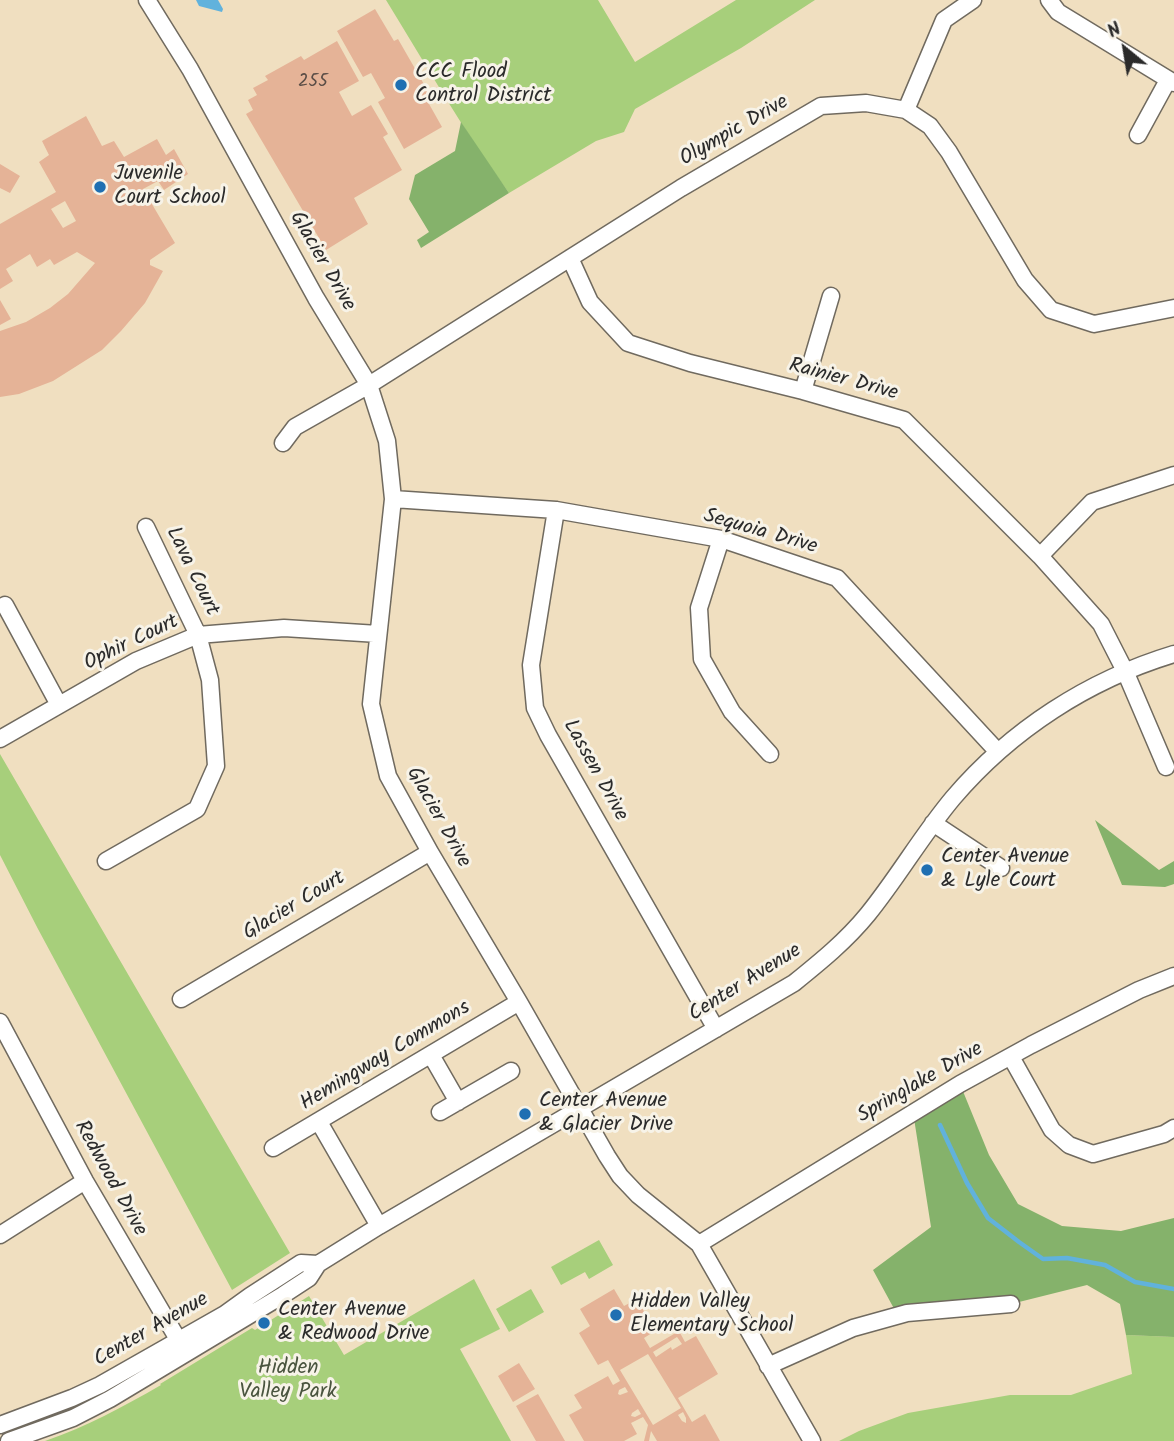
<!DOCTYPE html>
<style>
body{margin:0}
#map{position:relative;width:1174px;height:1441px;overflow:hidden;background:#f0dfc0;font-family:Kalam,sans-serif}
canvas{display:block}
.north{position:absolute;left:1090px;top:14px;width:70px;height:70px;-webkit-text-stroke:5px #f7f3e8;paint-order:stroke;rotate:330deg;font-size:19px;font-weight:700;line-height:28px;text-align:center;color:#2b2b2b}
.north::after{content:'';display:block;margin:auto;width:24px;height:32px;background:#2b2b2b;clip-path:polygon(50% 0,100% 100%,50% 72%,0 100%)}
</style>
<div id="map">
<canvas width="1174" height="1441"></canvas>
<div class="north">N</div>
</div>
<script>
const ctx = document.querySelector('canvas').getContext('2d');
ctx.lineJoin = 'round';
function fillPath(path, color) {
  ctx.fillStyle = color;
  ctx.fill(path, 'evenodd');
}
function trace(path, color, width, dash) {
  ctx.strokeStyle = color;
  ctx.lineWidth = width;
  ctx.lineCap = dash ? 'butt' : 'round';
  ctx.setLineDash(dash || []);
  ctx.stroke(path);
}
function drawText(font, color, halo, rows, align = 'center') {
  ctx.font = font + ' Kalam,sans-serif';
  ctx.lineWidth = 6;
  ctx.setLineDash([]);
  ctx.textBaseline = 'middle';
  ctx.strokeStyle = halo;
  ctx.fillStyle = color;
  for (const [text, x, y, turn = 0] of rows) {
    ctx.save();
    ctx.translate(x, y);
    ctx.rotate((+turn || 0) * Math.PI / 180);
    ctx.textAlign = isNaN(turn) ? turn : align;
    if (halo) ctx.strokeText(text, 0, 0);
    ctx.fillText(text, 0, 0);
    ctx.restore();
  }
}
fillPath(new Path2D(`
 M386 0H598L635 62 736 0H815L741 48 635 109 624 132 596 141 509 193C464 132 426 65 386 0Z
 M0 754 290 1253 232 1290 38 929 0 855Z
 M599 1240 613 1265 589 1279 585 1272 561 1285 551 1267Z
 M474 1279 500 1329 460 1349 511 1441H45C88 1426 121 1408 161 1385L160 1384 252 1328 255 1330 309 1296 344 1355Z
 M531 1289 544 1312 509 1332 496 1309Z
 M1126 1335 1174 1337V1441H839L859 1431 908 1413 1010 1395H1071L1132 1374Z`), '#a7cf7b');
fillPath(new Path2D(`
 M461 122 509 193 421 248 417 240 429 232 409 199 415 175 455 151Z
 M1095 820 1159 870 1174 861V884L1165 887 1122 885Z
 M960 1084 989 1155 1018 1204 1062 1226 1121 1231 1174 1218V1337L1126 1335 1120 1304 1087 1285 1011 1304 898 1316 873 1270 931 1227 913 1112Z`), '#85b26b');
fillPath(new Path2D(`
 M196 0H218L223 9 222 12 199 6Z`), '#61b2dc');
trace(new Path2D(`
 M940 1125 967 1183 988 1218 1019 1242 1043 1259 1067 1258 1105 1265 1135 1282 1174 1289`), '#61b2dc', 4.5);
fillPath(new Path2D(`
 M375 9 394 41 398 39 429 93 424 95 442 127 404 149 378 102 385 98 371 73 363 77 337 31Z
 M337 41 359 81 339 92 352 116 371 105 388 134 383 137 402 170 354 198 368 224 326 250 246 114 253 110 248 100 257 95 253 88 268 80 265 76 301 56 304 60Z
 M86 116 102 146 114 141 124 157 157 139 166 155 174 149 188 174 164 190 158 181 143 189 175 243 150 260V265L163 271 145 303 121 331 102 350 53 381 19 394 0 397V331L26 322 50 308 68 294 95 263 77 252 54 265 50 259 37 267 30 254 6 269 13 281 0 289V224L56 192 39 162 49 155 42 141ZM65 201 76 221 63 228 51 209Z
 M0 164 20 176 10 193 0 188Z
 M0 300 11 319 0 325Z
 M614 1289 624 1306 637 1299 655 1331 644 1338 650 1348 679 1331 685 1342 696 1336 718 1374 678 1398 692 1422 705 1414 720 1441H657L651 1431 649 1441H644L648 1425 643 1417 631 1423 637 1434 624 1441H584L569 1415 582 1408 574 1395 608 1376 613 1385 620 1381 608 1360 598 1365 579 1333 590 1326 580 1309ZM677 1337 682 1344 672 1350 671 1347 656 1357 653 1352ZM648 1354 681 1408 653 1425 620 1370ZM625 1387 628 1392 620 1395 618 1394 619 1390ZM638 1409 641 1414 635 1417 631 1416 632 1413ZM683 1412 686 1418V1423L682 1421 678 1415Z
 M519 1363 535 1389 513 1402 498 1376Z
 M538 1394 565 1441H536L516 1406Z`), '#e5b397');
const minor = new Path2D(`
 M147 0 190 69 316 298 369 385 387 441 393 499 371 704 388 776 430 852 519 1002 607 1156 620 1176 638 1195 699 1244 812 1441
 M1049 0 1058 12 1174 83
 M906 110 944 20 973 0
 M1138 135 1168 80
 M570 258 590 302 628 343 690 363 803 391 904 420 1040 556 1101 624 1125 671 1166 767
 M803 391 831 296
 M283 443 295 427 369 385 681 188 821 106 866 103 906 110 930 126 949 152 1025 280 1051 310 1094 324 1174 308
 M393 499 556 510 721 539 837 578 998 752
 M556 510 531 665 535 708 548 735 716 1029
 M721 539 699 608 702 659 732 712 770 754
 M1040 556 1092 502 1174 475
 M5 605 59 705
 M0 739 136 661 198 635 284 628 378 634
 M933 823 1001 868
 M106 861 197 809 216 766 210 680 198 635 146 527
 M181 999 430 852
 M0 1022 85 1181 186 1353
 M431 1055 458 1102
 M1011 1057 1052 1130 1069 1145 1093 1154 1164 1134 1174 1128
 M440 1112 511 1071
 M319 1122 379 1226
 M273 1148 519 1002
 M0 1235 85 1181
 M699 1244 960 1084 1031 1045 1139 990 1174 976
 M768 1366 853 1328 907 1313 1011 1304
 M0 1425 72 1398 100 1385 225 1314 250 1296 301 1263 318 1264
 M9 1441 73 1418 110 1399 283 1295 309 1278 318 1264 379 1226 794 983C820 962 846 941 868 914 898 877 922 835 953 798 1011 730 1088 680 1174 654`);
trace(minor, '#706a5f', 19);
trace(minor, '#fff', 16);
for (const [x, y, r, color] of [
 [401,85,7,"#1f6fb2"],
 [100,187,7,"#1f6fb2"],
 [927,870,7,"#1f6fb2"],
 [525,1114,7,"#1f6fb2"],
 [616,1315,7,"#1f6fb2"],
 [264,1323,7,"#1f6fb2"]
]) {
  const dot = new Path2D();
  dot.arc(x, y, r, 0, 2 * Math.PI);
  ctx.fillStyle = color;
  ctx.fill(dot);
  trace(dot, '#f7f3e8', 2.5);
}
drawText('18px', '#5a4d46', null, [
 ["255",313,83]
]);
drawText('21px', '#2b2b2b', '#f7f3e8', [
 ["CCC Flood",415,73],
 ["Control District",415,97],
 ["Juvenile",114,175],
 ["Court School",114,199],
 ["Center Avenue",941,858],
 ["& Lyle Court",941,882],
 ["Center Avenue",539,1102],
 ["& Glacier Drive",539,1126],
 ["Hidden Valley",630,1303],
 ["Elementary School",630,1327],
 ["Center Avenue",278,1311],
 ["& Redwood Drive",278,1335]
], 'left');
drawText('21px', '#2b2b2b', '#f7f3e8', [
 ["Olympic Drive",735,132,-30],
 ["Glacier Drive",321,262,60],
 ["Rainier Drive",843,381,15],
 ["Sequoia Drive",760,533,16],
 ["Lava Court",191,572,64],
 ["Ophir Court",132,644,-26],
 ["Lassen Drive",594,771,61],
 ["Glacier Drive",437,818,61],
 ["Glacier Court",295,907,-31],
 ["Center Avenue",746,984,-32],
 ["Hemingway Commons",386,1057,-31],
 ["Springlake Drive",921,1084,-30],
 ["Redwood Drive",109,1179,61],
 ["Center Avenue",152,1331,-30]
]);
drawText('21px', '#4a543f', '#f7f3e8', [
 ["Hidden",288,1369],
 ["Valley Park",288,1393]
]);
</script>
